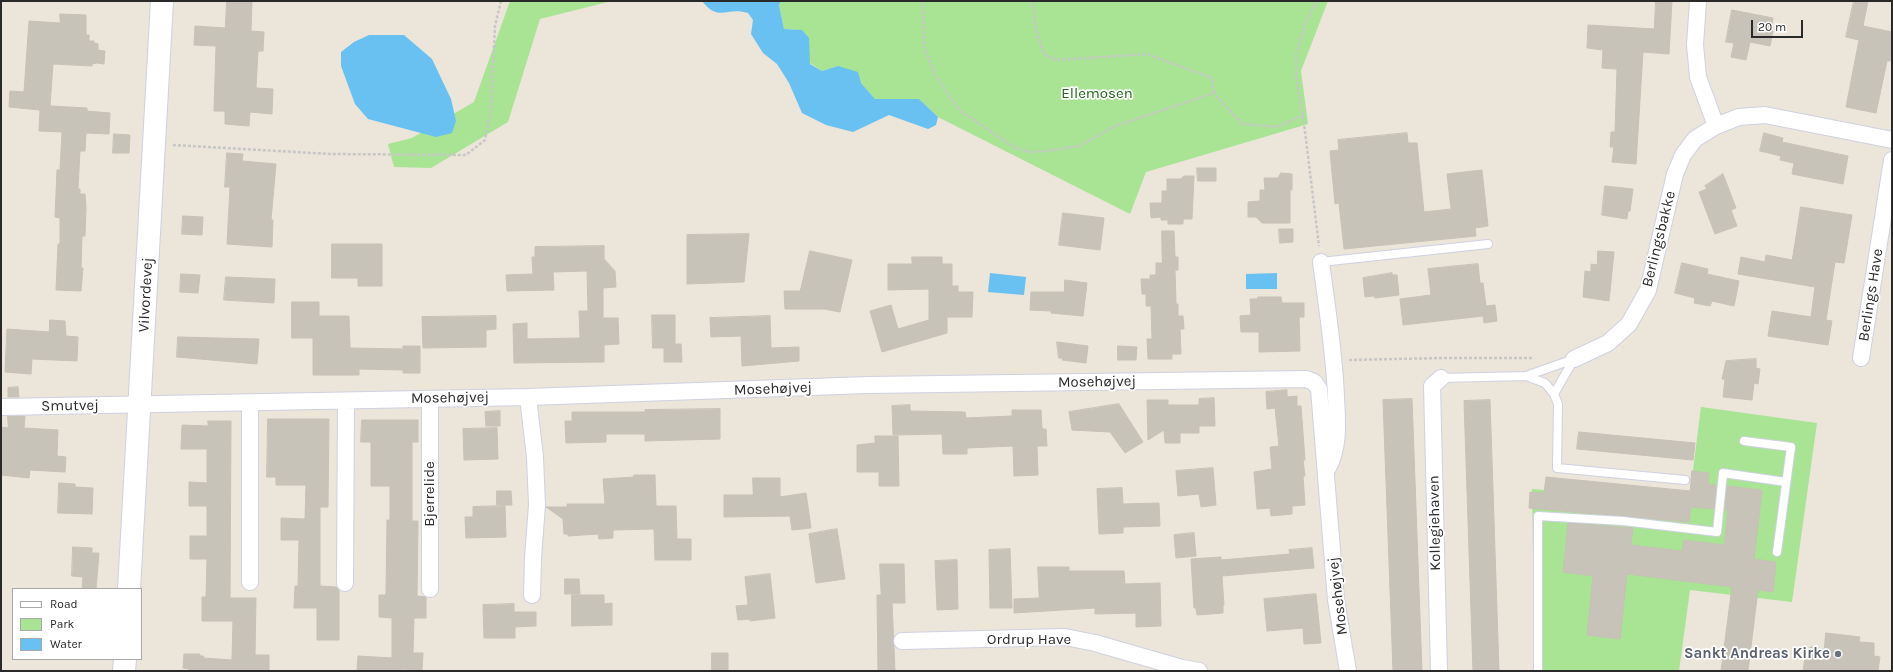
<!DOCTYPE html>
<meta charset="utf-8">
<style>
body{margin:0}
#map{position:relative;width:1893px;height:672px;overflow:hidden;background:#ebe5da;font-family:Karla,sans-serif}
canvas{display:block}
.frame{position:absolute;inset:0;border:2px solid #292929;pointer-events:none}
.legend{position:absolute;left:12px;top:588px;width:130px;height:72px;box-sizing:border-box;background:#fff;border:1px solid #a9a9a9;margin:0;padding:5px 7px;list-style:none;font-size:12px;color:#292929}
.legend li{display:flex;align-items:center;gap:8px;height:20px}
.legend b{width:20px;border:1px solid #a9a9a9}
.scale{position:absolute;left:1751px;top:20px;width:52px;height:18px;box-sizing:border-box;border:2px solid #292929;border-top:0;padding-left:5px;font-size:12px;line-height:14px;white-space:nowrap;color:#292929;-webkit-text-stroke:3px #fff;paint-order:stroke}
</style>
<div id="map">
<canvas width="1893" height="672"></canvas>
<div class="frame"></div>
<ul class="legend">
<li><b style="height:5px;background:#fff"></b>Road</li>
<li><b style="height:11px;background:#a8e494"></b>Park</li>
<li><b style="height:11px;background:#69c1f1"></b>Water</li>
</ul>
<div class="scale">20 m</div>
</div>
<script>
const ctx = document.querySelector('canvas').getContext('2d');
ctx.lineJoin = 'round';
function fillPath(path, color) {
  ctx.fillStyle = color;
  ctx.fill(path, 'evenodd');
}
function trace(path, color, width, dash) {
  ctx.strokeStyle = color;
  ctx.lineWidth = width;
  ctx.lineCap = dash ? 'butt' : 'round';
  ctx.setLineDash(dash || []);
  ctx.stroke(path);
}
function drawText(font, color, halo, rows, align = 'center') {
  ctx.font = font + ' Karla,sans-serif';
  ctx.lineWidth = 3.5;
  ctx.setLineDash([]);
  ctx.textBaseline = 'middle';
  ctx.strokeStyle = halo;
  ctx.fillStyle = color;
  for (const [text, x, y, turn = 0] of rows) {
    ctx.save();
    ctx.translate(x, y);
    ctx.rotate((+turn || 0) * Math.PI / 180);
    ctx.textAlign = isNaN(turn) ? turn : align;
    if (halo) ctx.strokeText(text, 0, 0);
    ctx.fillText(text, 0, 0);
    ctx.restore();
  }
}
fillPath(new Path2D(`
 M510 1H612L540 19 508 122 431 168 394 167 388 144 412 138 474 102Z
 M781 1H1328L1301 71 1308 124 1146 172 1130 214 938 117 919 99H875L861 83 838 66 822 71 810 63 801 30 784 29 779 5Z
 M1701 407 1817 423 1792 602 1690 590 1679 671H1535L1532 489 1689 502Z`), '#a8e494');
fillPath(new Path2D(`
 M702 1H781L779 5 784 29 802 30 809 38 810 64 822 71 838 66 858 72 861 83 875 99H919L938 117 936 125 928 129 889 115 853 132 826 125 802 113 789 83 777 64 763 53 751 34 753 20 748 13C727 6 719 23 702 1Z
 M369 35H404L432 59 451 99 456 121 452 133 436 137 368 119 355 104 341 66V52L354 42Z
 M990 273 1026 277 1024 295 988 292Z
 M1277 273V289H1246V274Z`), '#69c1f1');
const building = new Path2D(`
 M227 1H252L251 31 264 32 263 51H258L256 88 273 89 272 114 250 112 249 126 225 124V111H214L216 46 194 45 195 26 225 28Z
 M1656 1H1672L1669 54 1643 52 1636 164 1612 162 1614 147H1610L1611 132H1615L1617 69 1602 68 1603 50 1587 48 1588 25 1654 29Z
 M1854 1H1868L1863 26 1892 32V51L1890 61H1887L1876 113 1846 107 1859 40 1846 37Z
 M1732 10 1773 18 1771 31H1773L1770 46 1750 42 1746 60 1731 57 1734 43 1726 42Z
 M60 14 86 15V35H89V41H94V43L98 44V50L105 51 104 64 97 63 92 64V66L53 64 50 106 87 108V111L110 113 109 134 86 133 85 151H80L78 189H80V194H85L86 208 85 236H82L81 268H83L81 291 56 290 58 244H60V218L55 217 57 170H60L62 132 39 131 40 110 9 107 10 91 24 92 29 21 60 23Z
 M1407 133 1408 143H1417L1424 212 1451 209 1447 174 1482 170 1488 226 1475 228 1476 236 1344 249 1339 203 1335 204 1330 151 1339 150 1338 140Z
 M1764 133 1783 138 1782 142 1848 156 1843 184 1792 174 1794 163 1780 160 1781 156 1760 151Z
 M114 134 130 135 129 153H113Z
 M227 153 243 154 242 161 276 164 271 220H273L272 247 227 244 230 187H225Z
 M1197 168H1216V181H1198Z
 M1281 173 1292 174V190H1290V223H1262L1256 217H1248V202L1260 201V190H1265L1264 178H1278Z
 M1723 174 1736 208 1731 210 1737 226 1715 234 1699 192 1707 189 1705 186Z
 M1184 176H1194L1192 219H1183V224H1168V220H1161V217L1151 218 1150 203H1162V191H1167V179H1181Z
 M1605 186 1633 189 1630 211H1628L1627 219 1602 215Z
 M1801 207 1852 215 1844 263 1835 262 1826 320 1832 321 1828 345 1768 336 1772 311 1811 317 1815 287 1738 274 1741 257 1765 262 1766 255 1792 260Z
 M1063 213 1104 218 1100 250 1059 245Z
 M183 216 203 217 202 235 182 234Z
 M1279 229H1293V242L1280 243Z
 M1162 231H1174L1175 257H1178V270H1175L1176 304H1178V316H1183L1184 329H1180L1181 354H1172V359H1148L1147 339H1152L1151 306H1146V294H1142L1141 279H1150V275H1156V263H1162Z
 M749 234 744 282 687 284V235Z
 M332 244H382V286H358V278H332Z
 M604 246V259L615 271 616 287 603 288V318H618L619 344 604 345V362L514 363 513 324 527 323V339L580 338 579 311H588L587 271 553 272 554 290 507 291 506 275 533 274 532 257H535V247Z
 M810 251 852 260 840 312 824 309H785L784 291H800Z
 M1598 251 1614 252 1609 301 1583 297 1585 271 1591 272V264L1597 265Z
 M912 257H942V264H952V286H958V292H973L972 317H947V333L882 352 870 311 891 305 898 329 929 320V289L888 290V264H912Z
 M1682 263 1708 269 1707 274 1739 281 1734 306 1712 301 1710 306 1694 303 1695 298 1675 293Z
 M1478 264 1480 283H1483L1486 306 1495 305 1497 321 1484 323 1483 316 1403 325 1400 299 1431 295 1428 269Z
 M1392 273V275H1397L1399 295 1375 298 1374 296 1365 297 1363 278Z
 M181 274 200 275 198 293 180 292Z
 M226 277 275 279 274 303 224 300Z
 M1065 280 1087 283 1083 316 1051 313V311L1030 310 1031 292H1064Z
 M1258 297H1281L1282 303H1304V317H1299L1300 351 1259 352V332H1241L1240 316 1251 315 1250 299H1258Z
 M292 302H319V316H349L350 348 403 349V346H420V373H403V370L359 369V375H313V338H292Z
 M652 315H675V344H681L682 362H664V348H653Z
 M496 316V329L486 330V347L423 348 422 317Z
 M770 316 771 348 799 347V361L742 366 741 336 711 337 710 318Z
 M50 320 65 321 66 336 78 337 77 361 32 359 31 374 5 372 7 329 49 332Z
 M178 337 259 339 257 364 177 357Z
 M1057 342 1088 346 1086 363 1062 360 1063 358H1059Z
 M1118 346 1137 347 1136 360H1118Z
 M1756 359V368L1760 369 1758 384 1754 383 1752 400 1723 397 1725 379H1722L1726 361Z
 M18 387 19 397H8V388Z
 M1287 390V397L1297 396V406H1301L1305 460H1303L1305 476H1303L1305 505 1292 506V514L1271 516 1270 508 1257 509 1254 472 1272 469 1270 447 1279 446 1275 408 1267 409 1266 392Z
 M1214 398 1215 426H1199V433H1180V443H1165L1164 430 1148 440 1147 400H1168V405H1199V399Z
 M1412 399 1422 671H1393L1383 400Z
 M1490 400 1499 671H1473L1464 401Z
 M1119 404 1143 442 1125 453 1110 432 1072 430 1069 412Z
 M910 405V411L965 412 966 418 1012 416V410H1041L1042 429H1046L1047 446H1037L1038 475 1014 476 1013 446 967 448V454H943L942 434 893 435 892 406Z
 M720 409V439L645 441V434H606V442L566 443 565 421H572V412H645V410Z
 M500 411V426H486L485 412Z
 M8 416H25L24 428 58 430 57 456 66 457 65 472 30 470 29 478 1 475V427L8 428Z
 M268 419H329L328 507H320V586L336 587 339 590V640H317V608H294L295 586H298L299 540H281V518L305 519 306 485H276V477H267Z
 M362 420H418V442H412V521H418L417 596 426 597V618H414L413 653H423L422 670 401 669V671H357L358 656 392 658V618L379 617V595H386L387 520H390V486H371V442H361Z
 M208 421H231L230 598H256L255 655H269V671H188L189 669 183 668 184 654H200V656H204L203 658 232 660 233 621H202V597H206L207 559H190V536H207V506H189V482L207 483V449H181L182 425 208 426Z
 M497 428 498 459 464 460 463 429Z
 M1579 432 1695 443 1693 460 1577 449Z
 M875 436H898L899 486H879V472H857V445L875 443Z
 M1213 468 1216 505 1201 507 1199 494 1178 496 1176 471Z
 M1692 471 1709 473 1708 484 1716 485 1714 509 1691 507 1689 522 1529 508 1530 492 1544 493 1546 477 1690 491Z
 M634 475H655L656 506H676L677 539H691V560H655L654 529 613 530V538L599 539 598 534 568 536V534H564L563 519 546 507H567V504H605L603 479 634 477Z
 M753 478H780V497L806 493 811 528 792 530 790 516 724 517V495H753Z
 M59 483 75 484V487L93 488 92 514 58 513Z
 M1727 486 1762 490 1754 559 1776 562 1773 592 1758 590 1748 671H1721L1732 587 1627 574 1620 639 1587 635 1593 576 1563 572 1568 523 1633 528 1631 545 1682 551 1684 540 1724 545 1728 511 1725 510Z
 M1122 488 1123 504 1159 503 1160 526 1123 527V533L1099 534 1097 489Z
 M497 491H511L512 505H497Z
 M505 506 506 537 466 538 465 517H473V507Z
 M837 529 845 579 816 583 809 534Z
 M1194 533 1196 556 1176 558 1174 535Z
 M73 547 92 548V553H99L96 589H82L83 577 72 576Z
 M1312 548 1314 568 1222 576 1224 605H1223V613L1197 615 1196 608H1194L1191 559 1221 557V560L1290 554 1289 550Z
 M1010 549 1012 608H990L989 550Z
 M957 560 958 609 937 610 935 561Z
 M880 564H904L905 603H892L895 671H878L877 595H881Z
 M1038 567H1069V571H1124L1125 584 1160 583 1161 626 1136 627V613L1095 614V608L1014 613V599L1039 598Z
 M770 574 775 618 750 621V619L738 620 736 606 748 605 745 577Z
 M565 579H579L580 594H565Z
 M1316 594 1321 643 1304 644 1303 628 1267 631 1264 599Z
 M572 595H604V604L612 603V625L572 626Z
 M514 604V612H536V626L515 627V638H484L483 605Z
 M1826 633 1860 637 1859 642 1874 643V656L1880 657 1878 670 1803 671 1806 650 1811 647 1824 649Z
 M712 653H728V671L712 670Z`);
fillPath(building, '#c7c3b9');
trace(building, '#c7c2b4', 1);
const lane = new Path2D(`
 M1321 262 1488 244
 M1526 376 1574 359
 M1441 378 1526 376 1545 383 1554 394 1558 404 1557 468 1685 480
 M1554 394 1574 359
 M1744 441 1791 447 1777 552
 M1538 671V516L1623 521 1717 532 1723 473 1786 482`);
const street = new Path2D(`
 M1698 1 1695 45 1698 77 1716 126
 M1321 262C1327 307 1334 351 1336 396 1337 420 1340 446 1328 468
 M1861 358 1892 160
 M1574 359 1608 343 1629 324 1648 290 1675 174 1683 155 1695 139 1716 126 1739 117 1765 115 1892 140
 M528 397 535 457 537 505 533 558 532 595
 M430 399V589
 M1 407 528 397 868 385 1306 379 1314 382 1319 389 1336 600 1348 671
 M250 582V403
 M345 583 346 401
 M902 641 1065 637 1095 643 1182 668 1199 671
 M1439 671 1432 386 1441 378`);
const secondary = new Path2D(`
 M129 589 162 1
 M124 671 125 659`);
trace(lane, '#cfd1e2', 10);
trace(street, '#cfd1e2', 18);
trace(secondary, '#cfd1e2', 24);
trace(new Path2D(`
 M923 1 924 46 935 75 960 111 1016 148 1030 152 1047 151 1079 146 1115 126 1214 93 1242 124 1277 127 1303 115
 M1032 1 1036 30 1044 54 1056 60 1147 54 1212 78 1214 93
 M1317 1 1305 24 1296 54 1297 83 1303 115 1319 246
 M173 145 330 154 466 155 485 140 491 109 495 26 501 1
 M1349 360 1442 358H1534`), '#c7c7c7', 2.5, [3, 2]);
trace(lane, '#fff', 8);
trace(street, '#fff', 16);
trace(secondary, '#fff', 22);
for (const [x, y, r, color] of [
 [1838,654,4,"#6b7280"]
]) {
  const dot = new Path2D();
  dot.arc(x, y, r, 0, 2 * Math.PI);
  ctx.fillStyle = color;
  ctx.fill(dot);
  trace(dot, '#fff', 1.5);
}
drawText('15px', '#216618', '#fff', [
 ["Ellemosen",1097,94]
]);
drawText('15px', '#292929', '#fff', [
 ["Berlingsbakke",1659,239,-76],
 ["Vilvordevej",146,295,-87],
 ["Berlings Have",1871,295,-81],
 ["Mosehøjvej",1097,382,-1],
 ["Mosehøjvej",773,389,-2],
 ["Mosehøjvej",450,398,-1],
 ["Smutvej",70,406,-1],
 ["Bjerrelide",430,494,-90],
 ["Kollegiehaven",1435,523,-91],
 ["Mosehøjvej",1338,596,-97],
 ["Ordrup Have",1029,640]
]);
drawText('bold 15px', '#5b616d', '#fff', [
 ["Sankt Andreas Kirke",1830,654]
], 'right');
</script>
